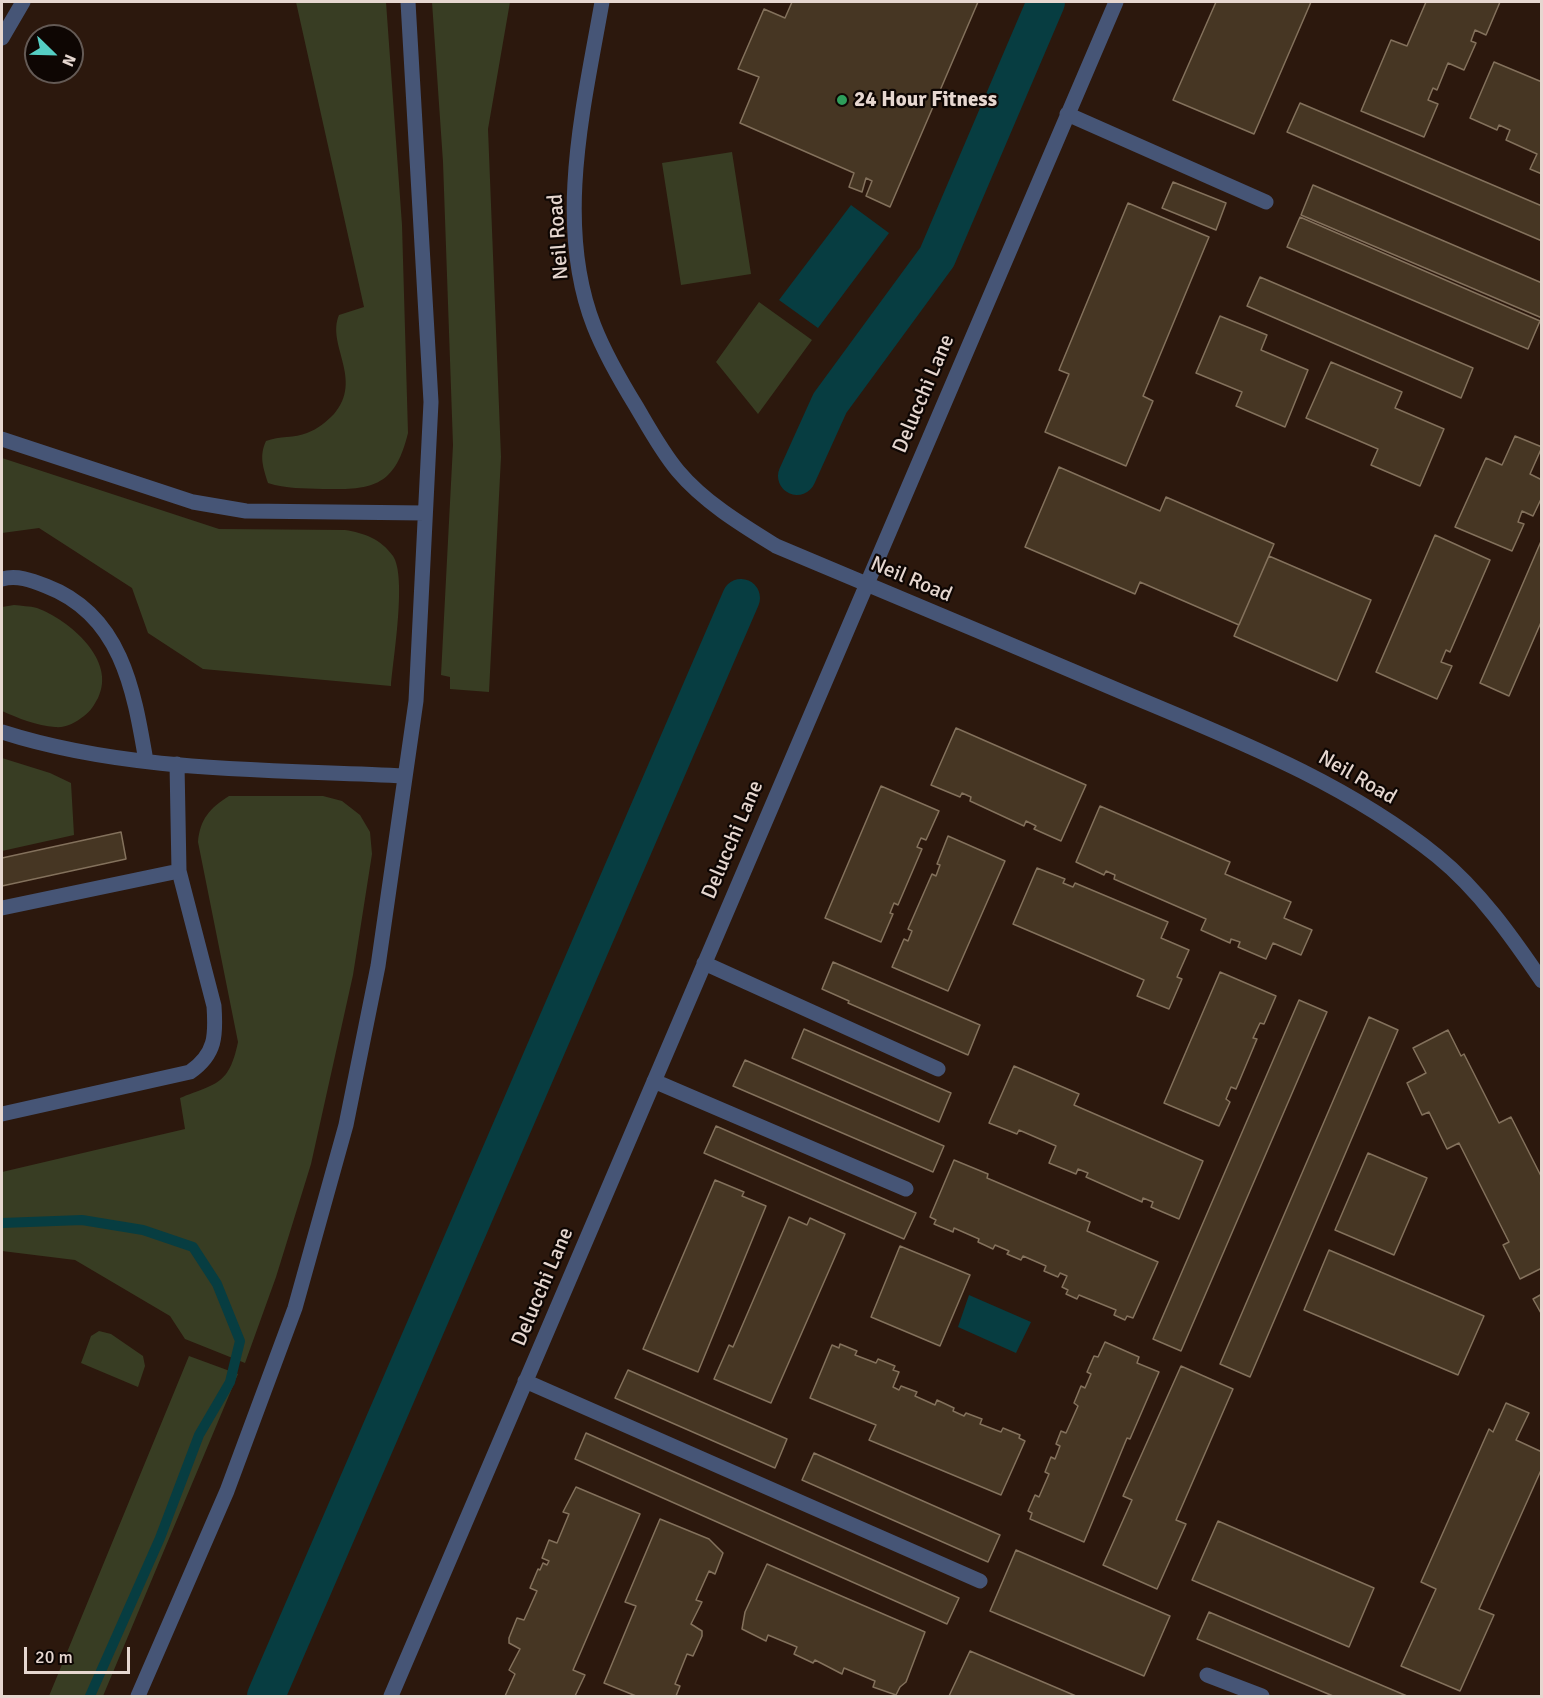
<!DOCTYPE html>
<style>
body{margin:0}
#map{position:relative;width:1543px;height:1698px;overflow:hidden;background:#2c180d;font-family:Signika,sans-serif}
canvas{display:block}
.frame{position:absolute;inset:0;border:3px solid #e6d7d0;pointer-events:none}
.north{position:absolute;left:24px;top:24px;width:60px;height:60px;box-sizing:border-box;background:#0e0603;border:2px solid #645a55;border-radius:50%;rotate:113deg;font-size:16px;font-weight:700;line-height:24px;text-align:center;color:#e6d7d0}
.north::after{content:'';display:block;margin:auto;width:21px;height:27px;background:#55cec4;clip-path:polygon(50% 0,100% 100%,50% 72%,0 100%)}
.scale{position:absolute;left:24px;top:1647px;width:106px;height:27px;box-sizing:border-box;border:3px solid #e6d7d0;border-top:0;padding-left:8px;font-size:18px;line-height:21px;white-space:nowrap;color:#e6d7d0;-webkit-text-stroke:4px #0e0603;paint-order:stroke}
</style>
<div id="map">
<canvas width="1543" height="1698"></canvas>
<div class="frame"></div>
<div class="north">N</div>
<div class="scale">20 m</div>
</div>
<script>
const ctx = document.querySelector('canvas').getContext('2d');
ctx.lineJoin = 'round';
function fillPath(path, color) {
  ctx.fillStyle = color;
  ctx.fill(path, 'evenodd');
}
function trace(path, color, width, dash) {
  ctx.strokeStyle = color;
  ctx.lineWidth = width;
  ctx.lineCap = dash ? 'butt' : 'round';
  ctx.setLineDash(dash || []);
  ctx.stroke(path);
}
function drawText(font, color, halo, rows, align = 'center') {
  ctx.font = font + ' Signika,sans-serif';
  ctx.lineWidth = 4.5;
  ctx.setLineDash([]);
  ctx.textBaseline = 'middle';
  ctx.strokeStyle = halo;
  ctx.fillStyle = color;
  for (const [text, x, y, turn = 0] of rows) {
    ctx.save();
    ctx.translate(x, y);
    ctx.rotate((+turn || 0) * Math.PI / 180);
    ctx.textAlign = isNaN(turn) ? turn : align;
    if (halo) ctx.strokeText(text, 0, 0);
    ctx.fillText(text, 0, 0);
    ctx.restore();
  }
}
fillPath(new Path2D(`
 M296 2H386L402 225 408 433C395 486 374 490 323 489 304 488 286 489 268 483 263 467 259 456 266 441 279 436 295 438 307 433 318 429 326 422 334 414 364 379 326 345 339 315L364 307Z
 M432 2H510L488 129 501 457 489 692 450 689V677L441 675 453 445 443 162Z
 M732 152 751 274 681 285 662 163Z
 M759 302 812 340 758 414 716 362Z
 M2 458 219 529 345 530C364 533 381 539 393 556 407 577 393 659 391 686L203 669 148 633 132 588 39 528 2 533Z
 M14 605C21 606 30 606 37 608 69 620 117 660 98 698 94 705 91 711 84 716 75 723 66 728 55 727 37 726 18 718 2 711V607Z
 M2 758 50 773 71 783 74 835 2 851Z
 M229 796H323L342 801 360 815 370 832 372 854 353 975 311 1164 276 1277 245 1363 185 1339 170 1316 75 1260 2 1251V1172L185 1129 180 1098C217 1083 229 1085 238 1042L198 842C200 819 210 808 229 796Z
 M99 1331 111 1334 143 1356 145 1366 138 1387 81 1363 91 1336Z
 M189 1356 238 1374 103 1696H49Z`), '#383d23');
fillPath(new Path2D(`
 M851 205 889 233 818 328 779 300Z
 M969 1295 1031 1322 1016 1353 958 1327Z`), '#073d41');
trace(new Path2D(`
 M2 1223 82 1220 143 1230 193 1247 217 1284 240 1341 230 1382 199 1435 160 1538 90 1696`), '#073d41', 10);
trace(new Path2D(`
 M797 476 830 403 937 257 1046 2
 M266 1696 741 598`), '#073d41', 38);
const building = new Path2D(`
 M792 2H978L890 207 866 196 872 181 866 178 862 192 849 187 854 173 740 123 759 77 738 69 764 9 785 18Z
 M1216 2H1311L1254 134 1173 100Z
 M1426 2H1500L1486 35 1475 30 1471 41 1476 43 1464 70 1448 63 1437 90 1433 88 1428 100 1438 104 1424 137 1361 111 1391 40 1407 46Z
 M1494 62 1542 82V174L1530 169 1537 154 1506 140 1510 130 1499 125 1497 130 1470 118Z
 M1300 103 1542 206V241L1287 132Z
 M1173 182 1226 203 1216 230 1162 208Z
 M1313 185 1542 283V318L1301 215Z
 M1128 203 1209 237 1143 396 1153 401 1126 466 1045 432 1069 374 1059 370Z
 M1300 217 1540 321 1528 349 1287 247Z
 M1260 277 1473 368 1461 398 1247 306Z
 M1220 316 1267 335 1261 350 1308 370 1285 427 1236 406 1242 392 1196 373Z
 M1331 362 1402 392 1395 408 1444 429 1420 486 1371 465 1378 449 1306 418Z
 M1515 436 1542 447 1530 474 1542 480V497L1533 516 1522 511 1518 522 1524 524 1512 551 1455 527 1486 458 1502 465Z
 M1059 467 1160 511 1166 497 1274 544 1239 625 1140 582 1135 594 1025 547Z
 M1435 535 1490 560 1450 652 1446 650 1441 662 1452 666 1437 699 1376 672Z
 M1542 539V620L1509 696 1480 683Z
 M1269 556 1371 600 1337 681 1234 636Z
 M956 728 1086 785 1061 841 1034 829 1036 826 1026 821 1024 826 970 801 971 797 962 793 960 797 931 785Z
 M881 786 939 811 926 840 921 838 917 847 922 849 898 905 894 903 890 913 893 914 881 942 825 918Z
 M1100 806 1230 862 1225 874 1291 902 1284 918 1312 930 1301 955 1273 943 1266 959 1238 947 1240 942 1231 939 1230 943 1201 930 1206 919 1114 879 1115 875 1106 871 1104 875 1076 862Z
 M121 832 126 859 2 886V858Z
 M948 836 1005 861 948 991 892 967 904 939 908 941 912 931 908 929 932 874 936 876 940 865 937 864Z
 M1037 868 1065 879 1063 883 1073 887 1075 883 1168 922 1161 938 1189 950 1177 977 1182 979 1169 1009 1137 996 1144 980 1013 924Z
 M833 962 980 1025 968 1055 848 1003 849 1001 822 989Z
 M1220 972 1276 996 1264 1024 1260 1023 1253 1038 1257 1039 1236 1089 1231 1087 1226 1099 1230 1102 1219 1126 1164 1103Z
 M1299 1000 1327 1012 1181 1351 1153 1339Z
 M1369 1017 1398 1030 1250 1377 1220 1364Z
 M804 1029 951 1093 939 1122 792 1058Z
 M1448 1030 1461 1056 1464 1054 1499 1123 1511 1117 1542 1178V1268L1520 1279 1503 1245 1509 1242 1459 1143 1447 1149 1429 1112 1422 1115 1407 1083 1426 1073 1413 1048Z
 M745 1060 944 1146 933 1172 733 1086Z
 M1014 1066 1079 1094 1074 1105 1203 1161 1179 1219 1151 1207 1153 1202 1143 1198 1142 1202 1086 1177 1088 1173 1078 1169 1076 1174 1049 1163 1056 1146 1019 1130 1017 1134 989 1123Z
 M716 1126 916 1213 904 1239 704 1153Z
 M1368 1153 1427 1178 1394 1255 1335 1230Z
 M954 1160 988 1174 987 1178 1090 1222 1087 1231 1158 1262 1133 1318 1127 1316 1125 1320 1114 1315 1116 1310 1079 1295 1077 1299 1066 1294 1068 1290 1062 1287 1067 1276 1060 1273 1058 1277 1044 1271 1046 1266 1023 1256 1021 1260 1007 1254 1009 1251 995 1245 993 1249 978 1242 979 1239 954 1228 953 1232 934 1224 936 1220 930 1217Z
 M715 1180 744 1192 742 1196 766 1206 698 1372 643 1349Z
 M789 1217 807 1225 810 1218 845 1234 771 1403 714 1379 729 1345 733 1347Z
 M900 1246 970 1275 940 1346 871 1317Z
 M1329 1250 1484 1316 1458 1375 1304 1310Z
 M1542 1294V1315L1533 1299Z
 M1105 1342 1139 1357 1137 1363 1159 1372 1130 1439 1127 1438 1084 1542 1030 1519 1032 1513 1028 1511 1035 1495 1039 1497 1049 1474 1045 1472 1051 1457 1055 1459 1060 1446 1056 1444 1061 1431 1066 1433 1078 1406 1074 1403 1081 1386 1085 1388 1091 1374 1087 1372 1094 1356 1098 1357Z
 M840 1344 857 1351 855 1355 876 1363 878 1359 895 1366 893 1370 899 1372 893 1387 899 1390 901 1386 917 1392 915 1396 935 1405 937 1400 954 1408 953 1411 964 1416 966 1413 982 1419 980 1424 1001 1432 1003 1428 1020 1435 1019 1438 1025 1441 1001 1495 869 1440 876 1425 810 1398 832 1345 839 1348Z
 M1181 1366 1233 1389 1176 1520 1186 1524 1157 1589 1103 1565 1132 1500 1123 1496Z
 M628 1370 787 1439 775 1468 615 1398Z
 M1506 1403 1529 1413 1516 1440 1542 1452V1468L1479 1609 1494 1615 1460 1691 1401 1666 1436 1589 1421 1582 1489 1429 1493 1432Z
 M586 1433 959 1598 947 1624 575 1459Z
 M814 1453 1000 1535 988 1562 802 1480Z
 M576 1487 640 1514 573 1670 585 1675 575 1696H505L515 1674 509 1670 520 1649 509 1643V1638L517 1618 524 1620 537 1591 530 1588 538 1569 540 1570 543 1563 547 1565 549 1561 542 1558 549 1540 557 1543 569 1514 563 1512Z
 M660 1519 709 1539 723 1553 715 1574 709 1571 696 1600 702 1602 691 1624 702 1631V1636L693 1656 687 1654 675 1684 680 1686 676 1696H636L604 1683 636 1606 625 1602Z
 M1218 1521 1374 1588 1349 1647 1192 1580Z
 M1016 1550 1170 1616 1144 1676 990 1611Z
 M767 1564 925 1632 906 1682 900 1687 896 1695 873 1687 875 1681 844 1668 842 1674 815 1660 813 1663 794 1654 797 1647 768 1635 766 1641 742 1629 745 1612Z
 M1209 1612 1407 1696H1333L1197 1639Z
 M970 1651 1076 1696H949Z`);
fillPath(building, '#463623');
trace(building, '#83715c', 1.5);
trace(new Path2D(`
 M602 2C584 105 554 224 594 326 605 354 620 380 636 406 649 428 662 452 678 471 704 502 742 525 776 546 891 594 1007 643 1122 692 1231 738 1344 781 1437 856 1479 890 1512 937 1542 981
 M2 38 23 2
 M1067 114 1266 202
 M2 439 193 502 246 511 425 513
 M2 579C17 575 31 580 46 586 122 615 134 691 146 761
 M2 732C130 773 271 769 405 776
 M2 908 179 871
 M704 963 938 1069
 M654 1081 906 1189
 M2 1114 190 1072C216 1054 216 1035 214 1006L179 871 177 764
 M525 1381 980 1581
 M1207 1675 1262 1696
 M138 1696 227 1491 295 1308 346 1125 378 966 416 701 431 402 408 2
 M391 1696 1116 2`), '#465576', 15);
for (const [x, y, r, color] of [
 [842,100,6,"#2e9e5b"]
]) {
  const dot = new Path2D();
  dot.arc(x, y, r, 0, 2 * Math.PI);
  ctx.fillStyle = color;
  ctx.fill(dot);
  trace(dot, '#0e0603', 2);
}
drawText('bold 21px', '#e6d7d0', '#0e0603', [
 ["24 Hour Fitness",854,100]
], 'left');
drawText('21px', '#e6d7d0', '#0e0603', [
 ["Neil Road",559,237,-94],
 ["Delucchi Lane",924,394,-67],
 ["Neil Road",911,580,23],
 ["Neil Road",1357,778,30],
 ["Delucchi Lane",733,840,-67],
 ["Delucchi Lane",543,1287,-67]
]);
</script>
